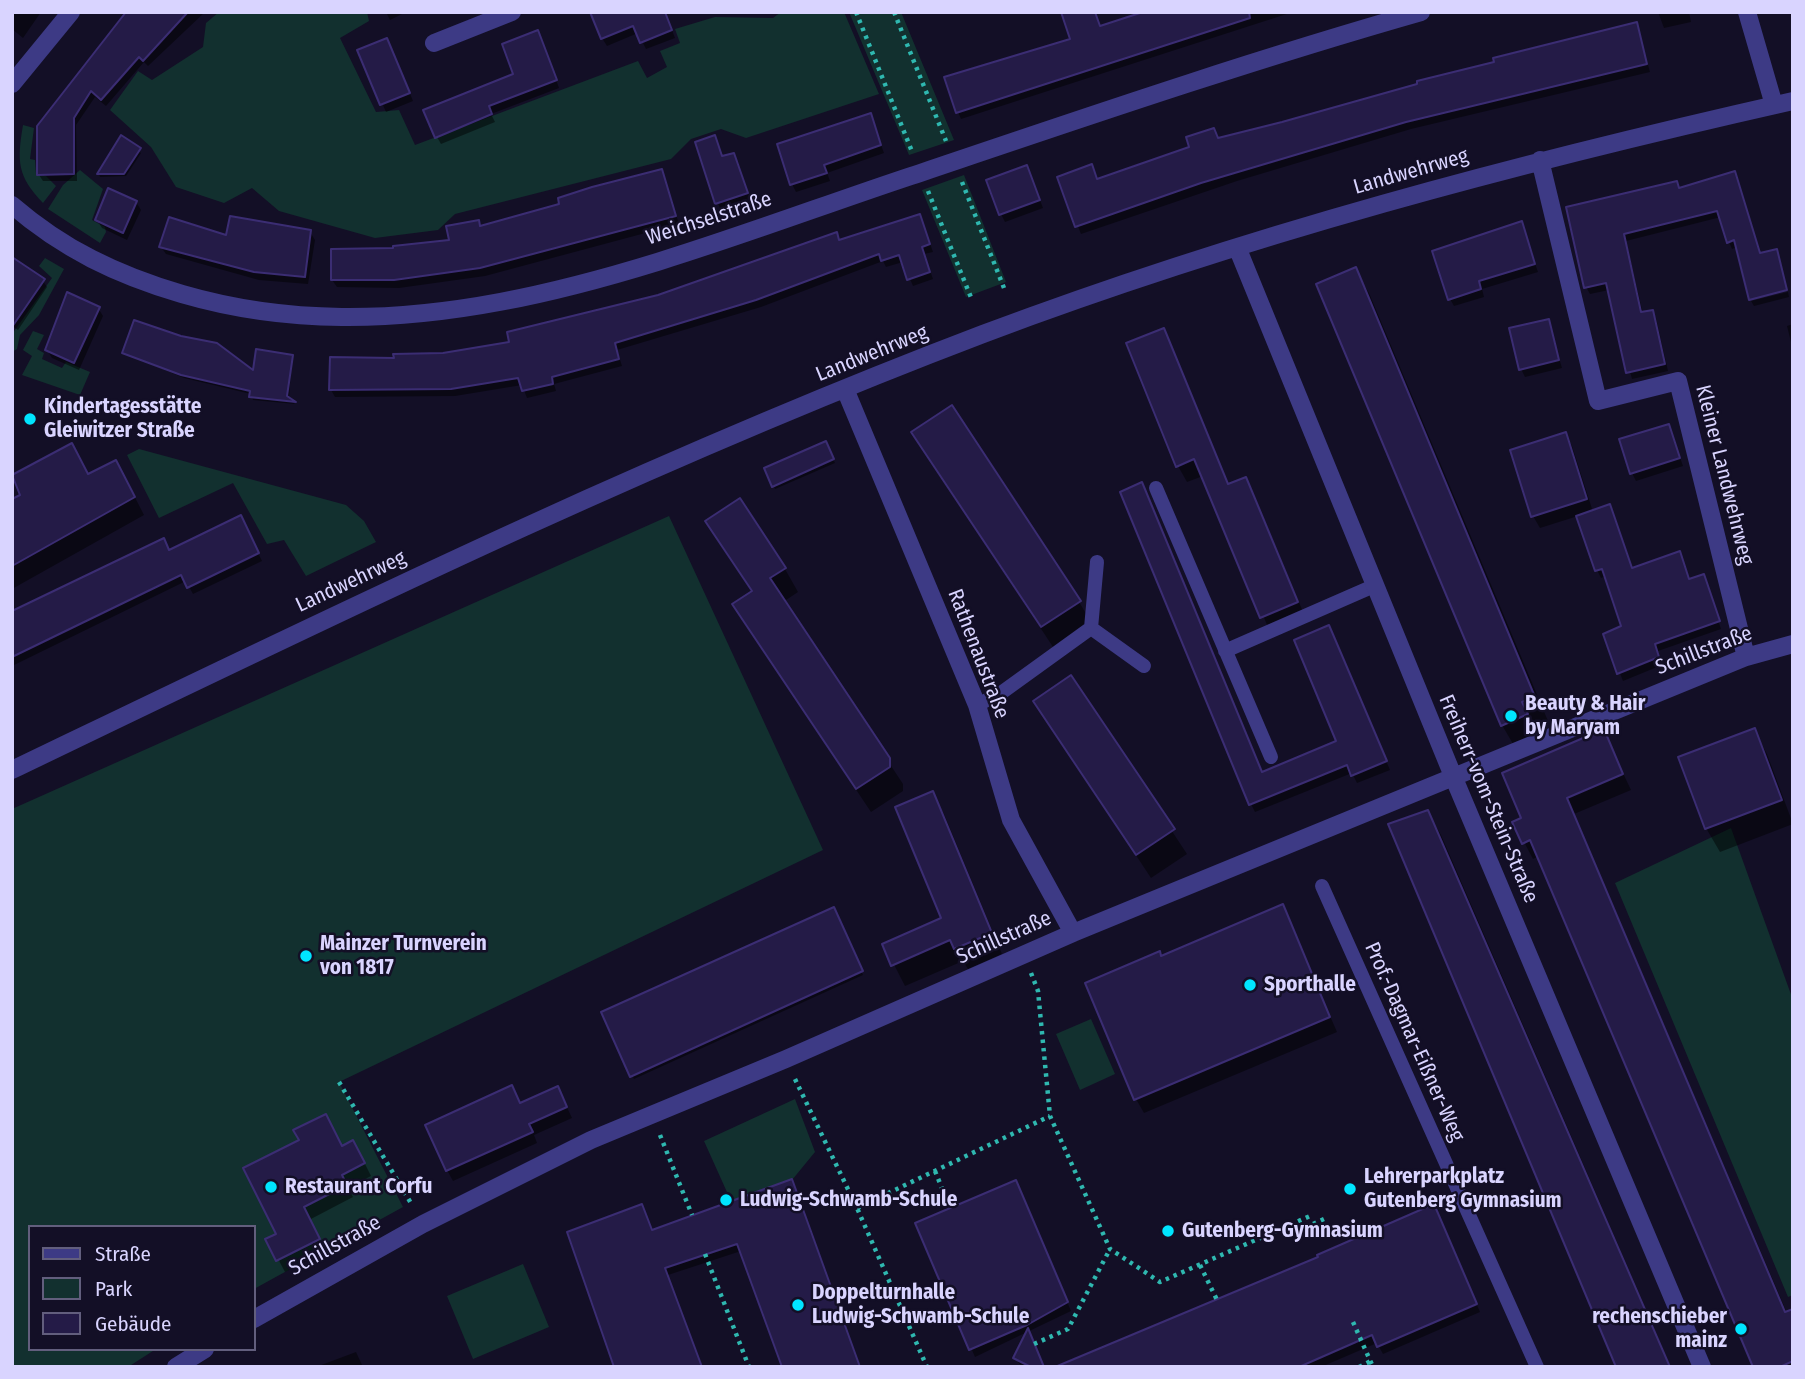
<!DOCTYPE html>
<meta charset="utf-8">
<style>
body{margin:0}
#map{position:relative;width:1805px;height:1379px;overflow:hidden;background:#130f26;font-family:"Fira Sans Condensed",sans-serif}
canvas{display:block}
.frame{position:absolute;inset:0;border:14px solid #d9d4ff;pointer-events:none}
.legend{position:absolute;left:28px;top:1225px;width:228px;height:126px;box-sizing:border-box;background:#130f26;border:2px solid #625e7d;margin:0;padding:9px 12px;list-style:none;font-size:21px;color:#d9d4ff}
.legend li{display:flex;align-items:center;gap:14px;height:35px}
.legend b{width:35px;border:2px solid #625e7d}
</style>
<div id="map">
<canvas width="1805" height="1379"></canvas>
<div class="frame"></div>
<ul class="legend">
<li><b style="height:9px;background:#3d3a85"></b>Straße</li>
<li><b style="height:19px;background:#12302f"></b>Park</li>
<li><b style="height:19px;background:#241b47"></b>Gebäude</li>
</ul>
</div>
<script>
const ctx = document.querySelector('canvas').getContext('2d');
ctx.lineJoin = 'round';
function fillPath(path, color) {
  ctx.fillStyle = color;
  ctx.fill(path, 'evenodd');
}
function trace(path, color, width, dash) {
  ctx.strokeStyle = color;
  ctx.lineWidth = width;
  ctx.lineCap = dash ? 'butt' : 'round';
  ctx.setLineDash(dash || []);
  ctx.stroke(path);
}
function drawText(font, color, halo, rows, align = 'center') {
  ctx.font = font + ' "Fira Sans Condensed",sans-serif';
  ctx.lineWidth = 5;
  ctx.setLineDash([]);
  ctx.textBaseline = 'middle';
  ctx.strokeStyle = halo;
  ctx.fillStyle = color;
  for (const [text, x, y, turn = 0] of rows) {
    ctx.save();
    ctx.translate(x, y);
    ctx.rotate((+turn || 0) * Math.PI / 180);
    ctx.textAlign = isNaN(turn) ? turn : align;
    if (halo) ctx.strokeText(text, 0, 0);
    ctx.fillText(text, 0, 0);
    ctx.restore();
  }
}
fillPath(new Path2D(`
 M219 12H367L369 21 340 38 376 112 399 110 415 145 638 61 647 78 667 67 660 51 680 43 675 29 715 17 773 18 781 12H844L879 94 746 138 721 129 691 139 671 159 455 214 438 230 375 238 279 211 252 188 224 203 176 187 151 147 110 110 138 71 152 80 203 47 206 23Z
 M849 12H901L954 140 909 155Z
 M23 125 34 128 30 159 35 160 36 175 46 176 56 186 43 203C17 176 17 161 23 125Z
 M80 170 103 189 92 220 105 227 106 232 100 243 48 209 63 185Z
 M964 175 1006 282 966 297 922 190Z
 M45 258 64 269 39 315 20 335 17 349 12 352V334L52 278 39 266Z
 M33 331 44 335 37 349 44 353 42 359 62 368 66 362 90 372 80 395 22 375 32 356 23 350Z
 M139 449 346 505 364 521 376 542 306 576 284 540 267 544 233 483 159 518 127 455Z
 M669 516 823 850 339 1082 403 1207 254 1289V1227H30V1349H156L128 1367H12V809Z
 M1731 828 1793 1000V1295L1788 1297 1615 883Z
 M1091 1019 1115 1074 1080 1090 1056 1034Z
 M795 1099 815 1152 792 1180 860 1367H782L723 1205 731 1201 704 1141Z
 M523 1264 549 1327 473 1359 447 1296Z`), '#12302f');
fillPath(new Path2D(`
 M12 12H41L23 38 12 29Z
 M130 12H205L148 66 144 62 106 106 95 97 76 125 77 181H43L39 175V126L65 89 114 33 112 30Z
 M386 12H406L390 20Z
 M665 12 675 38 646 49 638 33 607 46 602 38Z
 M1148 12H1293L961 119 958 112 1072 41Z
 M1658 12H1689L1691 22 1664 28Z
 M1636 24 1650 72 1411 129 1237 181 1081 234 1059 178 1091 166 1098 180 1191 148 1214 130 1219 140Z
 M542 40 559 88 491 114 495 122 441 144 437 137 515 75Z
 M391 47 413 101 386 112 360 51Z
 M870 115 884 153 827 173 830 181 796 192 792 184Z
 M715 137 723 158 733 155 738 162 751 201 721 211 697 143Z
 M122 138 141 153 126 176 100 177 99 174Z
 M1027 167 1043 208 1005 222 1001 214Z
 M662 171 679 224 485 276 399 288 337 287 332 280 395 250 451 241 478 222 481 228Z
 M1734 173 1761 255 1776 251 1787 288 1750 297 1737 247 1732 249 1729 242 1721 217 1626 241 1643 314 1652 312 1656 318 1668 371 1632 379 1609 290 1590 294 1586 287 1568 209 1676 183 1680 190Z
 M136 202 141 210 127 240 102 228 97 220Z
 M920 216 933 252 924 254 933 279 913 286 903 262 886 267 883 261 761 307 617 350 622 366 554 384 556 391 527 398 522 385 455 396 335 397 331 390 395 360 512 343 659 297 836 235 840 242Z
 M1521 224 1538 272 1482 289 1484 297 1454 306 1450 299Z
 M310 232 315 240 308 284 259 280 166 254 161 247 227 237Z
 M1355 269 1369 293 1548 721 1534 726 1540 738 1516 749 1502 725Z
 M43 281 47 287 18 330 12 326Z
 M1788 292 1789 297 1754 306 1751 301Z
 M98 308 103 316 79 370 52 358 47 350Z
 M1548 321 1562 368 1525 377 1521 369Z
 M1793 324V350L1787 326Z
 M1163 330 1229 486 1245 479 1254 495 1306 619 1271 634 1203 476 1187 482 1178 466Z
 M124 353 254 373 292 356 289 399 295 404 253 400 251 394 184 378Z
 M1669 426 1683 466 1636 481 1632 473Z
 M1565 434 1572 446 1593 512 1613 514 1633 570 1679 554 1690 581 1705 582 1721 629 1658 651 1662 665 1623 681 1605 635 1623 627 1606 576 1601 578 1597 570 1578 516 1540 528 1533 516Z
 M825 443 835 463 775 489 766 469Z
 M71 446 88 476 126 480 144 515 12 589V501L22 496 12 476Z
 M927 456 1079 602 1093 625 1055 650Z
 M708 522 785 569 798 592 783 602 903 784V791L871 812 748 628 752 592Z
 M244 525 262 561 193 594 186 581 12 666V613Z
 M1333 635 1390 770 1357 783 1352 773 1255 812 1251 804 1262 773 1339 742Z
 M1071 678 1187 854 1151 878 1035 702Z
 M1754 730 1767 754 1793 824 1720 852 1706 828Z
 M1603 731 1631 790 1574 814 1787 1313 1793 1311V1367H1755L1539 856 1533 859 1514 823 1523 819Z
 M932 793 944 814 1002 954 968 969 963 961 905 986 884 945 943 919Z
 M1428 812 1441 835 1671 1367H1617Z
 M1282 906 1337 1032 1144 1113 1136 1099 1161 958Z
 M833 909 863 975 634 1079 604 1013Z
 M563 1099 572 1118 534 1135 537 1143 453 1181 447 1170 520 1105Z
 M301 1141 342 1147 360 1154 371 1176 348 1188 353 1197 309 1220 325 1252 285 1272 268 1240 278 1234Z
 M795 1189 860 1367H784L741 1251 668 1275 702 1367H616L652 1231Z
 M1019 1189 1071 1311 975 1357 917 1224Z
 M1438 1214 1480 1312 1383 1354 1377 1343 1321 1367H1058Z
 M356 1352 363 1367H316Z
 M1015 1358 1044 1367H1022Z`), '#0007');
const building = new Path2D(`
 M126 12H188L143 61 139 57 101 100 91 91 74 118V174L37 175V126Z
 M590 12H665L672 30 640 43 633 26 601 39Z
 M1061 12H1095L1100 26 1143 12H1249L1250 18 956 113 944 77 1070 39Z
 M1637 22 1647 64 1406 122 1201 183 1075 227 1057 177 1092 164 1097 179 1189 147 1186 137 1214 128 1218 138 1282 122 1417 84V81L1494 62 1493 58Z
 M538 30 557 80 489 106 492 114 435 138 423 110 513 74 502 44Z
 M387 38 410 93 380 105 357 50Z
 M871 113 881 145 824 165 827 173 790 185 777 144Z
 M121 135 141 148 124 174H97Z
 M715 135 722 156 734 153 748 193 715 204 695 142Z
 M1027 165 1040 200 999 215 986 180Z
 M662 169 676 216 480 268 394 280H331V249L393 248V246L449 240 446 226 479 220 480 226 559 204 558 198 592 187Z
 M1735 171 1760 253 1777 249 1787 290 1749 300 1734 240 1727 243 1717 211 1624 234 1641 312 1653 310 1665 364 1626 373 1606 283 1584 288 1566 207 1677 181 1679 188Z
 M108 188 137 201 123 233 95 220Z
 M920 214 930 244 922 247 930 272 907 280 899 255 881 261 879 254 756 300 615 343 619 359 552 377 553 384 522 391 518 378 451 389 329 390 330 357 394 358 393 354 443 353 509 342 507 332 658 295 837 232 839 240Z
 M230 216 311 230 305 277 254 272 159 247 169 217 226 235Z
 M1522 221 1535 264 1479 281 1481 289 1448 300 1432 251Z
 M12 257 45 279 12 327Z
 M1356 267 1535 697 1522 702 1528 714 1501 726 1316 284Z
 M67 292 100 307 74 363 45 350Z
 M1549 319 1559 360 1519 370 1509 328Z
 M134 320 181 336 217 343 253 370 256 349 293 355 287 396 296 402 249 397 250 391 181 375 122 353Z
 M1164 328 1228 484 1246 477 1298 602 1260 618 1194 459 1176 467 1126 343Z
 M952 405 1081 601 1041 627 911 432Z
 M1669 424 1680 458 1630 474 1619 439Z
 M1566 432 1587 499 1531 517 1510 450Z
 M826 441 834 459 772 487 764 468Z
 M72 443 88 474 116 460 135 497 12 566V499L20 495 12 475Z
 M1142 482 1262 772 1336 741 1294 640 1329 625 1387 761 1351 776 1347 765 1249 805 1120 492Z
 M740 498 786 568 770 578 890 758V767L856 789 732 604 752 591 705 521Z
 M1610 504 1632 568 1680 551 1689 579 1704 574 1720 621 1655 644 1659 657 1617 674 1603 634 1621 626 1602 569 1595 571 1576 516Z
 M241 515 259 553 187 588 181 575 12 657V611L164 538 169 550Z
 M1071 675 1175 829 1136 855 1033 701Z
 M1755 728 1782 800 1705 829 1678 757Z
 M1604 729 1623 774 1567 798 1785 1312 1793 1309V1361L1780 1367H1753L1530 840 1522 844 1512 822 1521 818 1502 773Z
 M933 791 992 933 954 949 950 940 891 966 882 944 941 918 895 807Z
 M1428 810 1514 1008 1670 1367H1616L1388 824Z
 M1283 904 1330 1017 1134 1100 1085 983 1160 951 1161 956Z
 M834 907 863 971 630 1077 601 1012Z
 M512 1085 520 1103 558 1086 567 1107 529 1124 533 1132 446 1171 425 1125Z
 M326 1114 342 1146 353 1140 365 1163 342 1175 347 1185 304 1207 320 1239 276 1261 265 1239 276 1234 243 1168 299 1140 293 1130Z
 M792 1179 860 1367H782L737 1244 665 1268 702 1367H614L567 1232 642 1204 652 1230Z
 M1016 1180 1068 1302 1027 1325 969 1350 915 1223Z
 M1434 1204 1477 1304 1377 1347 1372 1335 1299 1367H1055L1318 1257 1317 1255Z
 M1028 1328 1044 1367H1031L1013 1358Z`);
fillPath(building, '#241b47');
trace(building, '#3b2d73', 2);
trace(new Path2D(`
 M856 12 913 154
 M894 12 946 141
 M962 182 1004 288
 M928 191 972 300
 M1031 973 1038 991 1050 1116 1110 1249 1160 1282 1310 1216
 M795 1079 857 1208 927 1367
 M339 1082 412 1205
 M660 1135 692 1215
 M935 1171 950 1208
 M857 1208 1050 1116
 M1313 1224 1324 1219
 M705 1254 749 1367
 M1200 1265 1217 1300
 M1353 1322 1373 1367
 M1034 1344 1068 1329 1110 1249
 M1359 1367 1371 1361`), '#2fb8b0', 4.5, [3.5, 5]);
trace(new Path2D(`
 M1156 488 1271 757
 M1091 628 1144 666
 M1225 651 1376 585
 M977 705 1001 693 1091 628 1097 562
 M1322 886 1537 1367`), '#3d3a85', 14);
trace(new Path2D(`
 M1747 12 1774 105
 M434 43 512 12
 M12 84 71 12
 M1540 160 1598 401 1678 381 1746 657
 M12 205C63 249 117 275 182 294 429 366 679 253 911 176 1080 119 1249 61 1421 12
 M1237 247 1453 776 1702 1367
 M845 389 977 705 1011 820 1073 933
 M12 770C332 616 651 460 983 334 1246 235 1518 163 1793 101
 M254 1319 423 1224 591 1140 786 1059 1073 933 1746 657 1793 644
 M176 1367 205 1349`), '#3d3a85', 18);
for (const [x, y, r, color] of [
 [30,419,7,"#00e5ff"],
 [1511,716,7,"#00e5ff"],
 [306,956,7,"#00e5ff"],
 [1250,985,7,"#00e5ff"],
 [271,1187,7,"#00e5ff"],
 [1350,1189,7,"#00e5ff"],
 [726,1200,7,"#00e5ff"],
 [1168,1231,7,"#00e5ff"],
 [798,1305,7,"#00e5ff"],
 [1741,1329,7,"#00e5ff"]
]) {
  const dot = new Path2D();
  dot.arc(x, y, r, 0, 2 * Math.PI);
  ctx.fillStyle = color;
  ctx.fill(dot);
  trace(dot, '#130f26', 2.5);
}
drawText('21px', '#d9d4ff', '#130f26', [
 ["Landwehrweg",1411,172,-16],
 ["Weichselstraße",709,219,-18],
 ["Landwehrweg",872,354,-22],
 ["Kleiner Landwehrweg",1724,475,76],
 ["Landwehrweg",351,582,-25],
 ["Schillstraße",1704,651,-21],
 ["Rathenaustraße",978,654,69],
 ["Freiherr-vom-Stein-Straße",1488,799,67],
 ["Schillstraße",1004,938,-24],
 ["Prof.-Dagmar-Eißner-Weg",1414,1042,66],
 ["Schillstraße",335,1246,-29]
]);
drawText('bold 21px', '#d9d4ff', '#130f26', [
 ["Kindertagesstätte",44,407],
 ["Gleiwitzer Straße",44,431],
 ["Beauty & Hair",1525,704],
 ["by Maryam",1525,728],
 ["Mainzer Turnverein",320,944],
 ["von 1817",320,968],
 ["Sporthalle",1264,985],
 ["Lehrerparkplatz",1364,1177],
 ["Gutenberg Gymnasium",1364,1201],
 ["Restaurant Corfu",285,1187],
 ["Ludwig-Schwamb-Schule",740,1200],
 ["Gutenberg-Gymnasium",1182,1231],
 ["Doppelturnhalle",812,1293],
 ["Ludwig-Schwamb-Schule",812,1317],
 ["rechenschieber",1727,1317,"right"],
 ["mainz",1727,1341,"right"]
], 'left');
</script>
